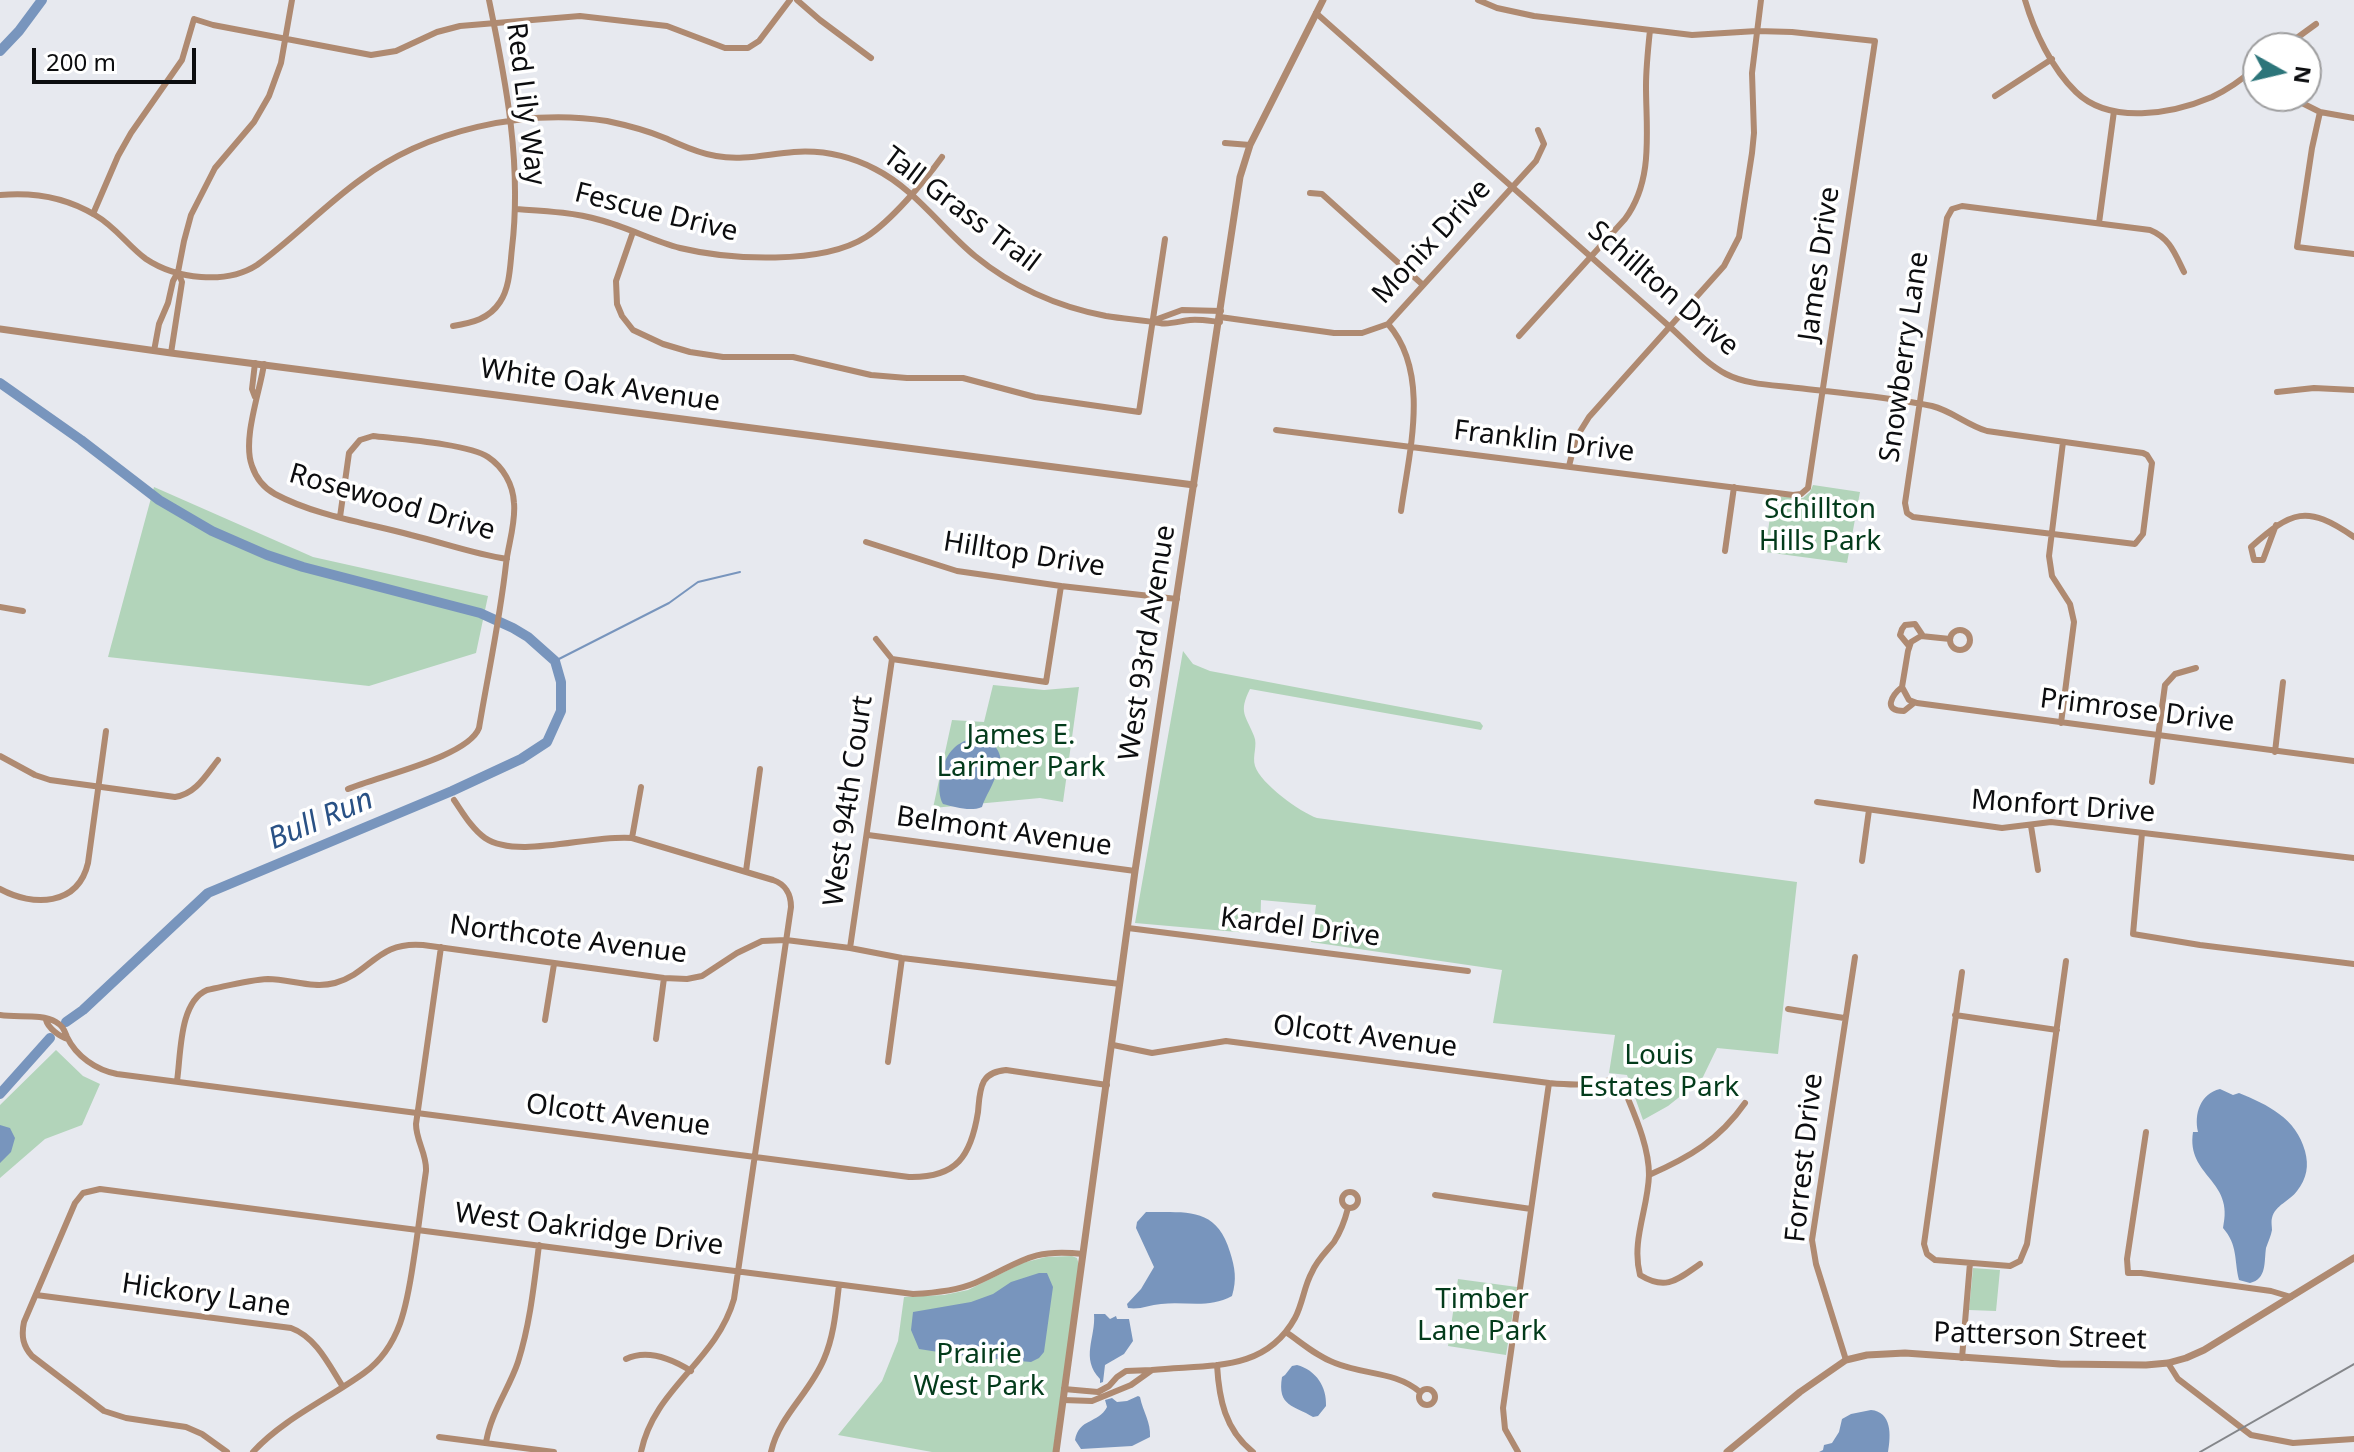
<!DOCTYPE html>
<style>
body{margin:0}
#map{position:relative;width:2354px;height:1452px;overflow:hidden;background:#e7e9ef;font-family:"Noto Sans",sans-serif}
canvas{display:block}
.north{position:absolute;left:2242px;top:32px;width:80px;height:80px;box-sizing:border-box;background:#fff;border:2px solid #9e9e9f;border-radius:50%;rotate:98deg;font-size:22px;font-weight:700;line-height:32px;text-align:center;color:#0c0d0f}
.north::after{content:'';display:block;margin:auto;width:28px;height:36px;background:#2c757a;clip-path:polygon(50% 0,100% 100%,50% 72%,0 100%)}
.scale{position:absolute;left:32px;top:48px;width:164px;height:36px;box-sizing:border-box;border:4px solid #0c0d0f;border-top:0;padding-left:10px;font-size:24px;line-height:28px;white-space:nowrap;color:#0c0d0f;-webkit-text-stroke:6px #fff;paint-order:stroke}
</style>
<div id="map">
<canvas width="2354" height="1452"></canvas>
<div class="north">N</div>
<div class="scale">200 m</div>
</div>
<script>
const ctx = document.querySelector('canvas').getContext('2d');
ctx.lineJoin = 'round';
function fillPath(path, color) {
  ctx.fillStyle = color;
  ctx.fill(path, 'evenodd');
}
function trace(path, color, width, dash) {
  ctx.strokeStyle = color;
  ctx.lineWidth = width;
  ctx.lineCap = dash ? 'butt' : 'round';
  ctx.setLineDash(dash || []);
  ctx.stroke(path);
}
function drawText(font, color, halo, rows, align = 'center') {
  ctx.font = font + ' "Noto Sans",sans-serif';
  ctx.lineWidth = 7;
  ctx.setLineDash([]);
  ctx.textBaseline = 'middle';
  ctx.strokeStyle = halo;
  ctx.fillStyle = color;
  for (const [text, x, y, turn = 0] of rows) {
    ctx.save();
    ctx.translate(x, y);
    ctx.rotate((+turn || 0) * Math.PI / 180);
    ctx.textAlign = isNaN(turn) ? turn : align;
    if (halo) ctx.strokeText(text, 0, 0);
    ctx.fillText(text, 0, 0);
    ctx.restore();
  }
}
fillPath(new Path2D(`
 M1813 485 1860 492 1847 563 1765 552 1773 496 1803 498 1810 492Z
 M154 487 313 557 488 596 476 653 369 686 108 657Z
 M1183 651 1193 664 1210 671 1480 722 1483 726 1481 730 1250 689C1238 713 1246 715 1254 736 1258 745 1252 756 1255 766 1261 784 1300 812 1317 818L1797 882 1778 1054 1717 1048 1702 1079 1668 1106 1643 1120 1627 1075 1609 1073 1615 1035 1493 1023 1502 970 1311 942 1316 905 1261 900 1260 934 1135 923Z
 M993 685 1044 690 1079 687 1063 802 1040 798 933 808 952 720 984 722Z
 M56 1050 83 1076 100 1084 82 1125 45 1139 0 1178V1105Z
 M1072 1256 1077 1258 1079 1265 1053 1452H932L838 1435 882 1381 898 1341 904 1297 944 1295 968 1290 1022 1263 1046 1257Z
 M1973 1268 2000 1270 1996 1311 1969 1310Z
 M1458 1279 1517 1287 1506 1355 1448 1346Z`), '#b2d4ba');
fillPath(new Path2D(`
 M982 727C988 743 1010 752 996 773 995 783 985 796 982 807 970 812 955 807 943 804 935 790 941 760 954 748 965 738 971 742 979 728Z
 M2220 1089 2233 1095 2239 1093C2268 1105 2296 1118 2305 1151 2309 1166 2307 1178 2297 1191 2290 1201 2275 1205 2272 1218 2271 1221 2272 1227 2272 1230 2271 1236 2268 1242 2266 1248 2264 1262 2267 1279 2250 1283L2239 1280C2234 1260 2238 1245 2223 1228 2235 1179 2186 1177 2193 1132H2198C2194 1114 2200 1094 2220 1089Z
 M0 1125 10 1128 15 1138 11 1152 0 1163Z
 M1146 1212C1186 1213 1216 1206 1230 1252 1235 1268 1237 1279 1232 1296 1208 1309 1186 1301 1161 1304 1149 1305 1140 1310 1128 1308L1127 1304 1141 1289 1154 1267 1136 1228 1137 1222Z
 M1039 1273H1047L1053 1287 1044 1352 1039 1358 1031 1362 971 1357 919 1349 911 1330 913 1312 971 1302 993 1294 1011 1282Z
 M1094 1314H1105L1110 1319 1116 1316 1117 1319H1129L1133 1341 1124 1354 1105 1365 1103 1382 1100 1383V1379C1080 1358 1096 1338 1094 1314Z
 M1297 1365C1316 1370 1327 1387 1326 1406L1318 1416 1313 1417C1294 1405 1277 1407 1282 1377L1285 1375 1292 1366Z
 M1138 1396 1140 1397C1143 1412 1151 1422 1150 1437L1132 1446 1081 1449 1075 1440C1079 1418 1098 1424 1107 1407L1105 1400 1112 1398 1117 1402 1127 1401Z
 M1871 1410C1892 1412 1891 1435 1888 1452H1819L1823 1450 1824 1445 1832 1443 1839 1432 1842 1419 1851 1414Z`), '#7895bd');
trace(new Path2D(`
 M555 661 669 603 698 582 740 572`), '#7895bd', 2);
trace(new Path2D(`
 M0 51 19 31 42 0
 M0 383 81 440 159 500 212 531 267 555 303 567 480 613 513 628 528 637 555 661 561 682V711L547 742 521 759 452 791 208 893 83 1010 66 1022
 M0 1094 50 1038`), '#7895bd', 10);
trace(new Path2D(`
 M797 0 820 20 871 58
 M2025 0C2034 31 2052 69 2076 92 2110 125 2172 114 2212 97 2229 89 2244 78 2258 66
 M1316 13 1670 327C1687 342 1705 363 1726 374 1747 385 1775 385 1798 388 1842 393 1888 397 1932 406 1952 411 1967 425 1987 431L2143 453 2147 455 2152 463 2143 534 2135 544 1913 517 1907 513 1905 503 1947 218 1952 209 1962 206 2150 230C2170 238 2175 254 2184 272
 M2283 48 2316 24
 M1995 96 2052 59
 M2288 96 2320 112 2354 118
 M2320 112 2312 148 2297 247 2354 254
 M1225 143 1250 145
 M1310 193 1322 194 1423 285
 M0 195C33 192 67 198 95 215 116 227 128 246 146 259 176 279 226 285 257 265 293 239 324 206 360 180 426 130 525 108 607 121 626 125 646 130 665 138 682 145 697 153 716 156 743 161 767 154 794 152 822 150 850 156 875 169 915 189 942 229 975 256 1013 287 1059 307 1106 316 1124 319 1142 320 1160 323 1169 325 1180 321 1190 320 1200 319 1210 321 1220 322
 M515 209C544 211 572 212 600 220 627 227 653 241 680 248 730 260 822 265 866 237 891 221 924 182 942 157
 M93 214 118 156 131 133 182 60 194 19 213 25 371 55 396 51 437 32 460 26 580 16 667 26 725 48H748L759 41 790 0
 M2099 223 2114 111
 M633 232 616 281 617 304 622 316 633 330 663 344 690 352 723 357H793L871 375 907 378H963L1035 397 1139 412 1165 239
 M1220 317 1334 333H1362L1388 324 1536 161 1544 144 1538 130
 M1152 321 1182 310 1221 311
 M1388 324C1431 373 1409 452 1401 511
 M453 326C472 323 489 319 500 302 510 287 510 266 512 248 522 164 506 82 489 0
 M1519 336 1625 219C1654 180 1646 131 1646 86 1646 68 1648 49 1650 30
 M154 351 159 324 168 303 173 281 178 272 184 241 191 215 215 168 254 122 269 96 281 63 292 0
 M171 353 182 282 178 272
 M255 363 252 389 255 397
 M264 364C260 392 242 439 252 466 256 478 264 488 275 494 316 516 367 523 411 535 444 543 474 554 507 559
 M2277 392 2314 388 2354 390
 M1276 430 1793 495 1801 494 1808 488 1875 41 1792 32 1757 31 1692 35 1534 16 1497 8 1478 0
 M1569 466 1576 438 1589 417 1724 266 1739 237 1752 153 1754 133 1752 73 1761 0
 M340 517 349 453 360 440 373 436C399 439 469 444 488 457 503 467 513 484 514 503 516 523 508 545 506 564 500 619 488 674 479 728 468 757 378 776 348 789
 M2276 525 2263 560H2254L2251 547C2292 511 2306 504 2354 537
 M866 542 957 571 1061 586 1177 599
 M1725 551 1734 487
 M0 607 23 611
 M1950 640a10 10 0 1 1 20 0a10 10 0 1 1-20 0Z
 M876 639 892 659 1046 682 1061 586
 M1950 639 1921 636 1911 642 1908 651 1902 687 1909 700 1917 703 2354 761
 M1909 646 1900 635 1902 629 1905 625 1915 624 1923 636
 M1902 687C1892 695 1882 711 1904 711L1914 703
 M2061 723 2074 622 2070 604 2052 576 2049 556 2063 442
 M2275 752 2283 682
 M0 756 35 775 50 780 175 797C196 794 206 775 218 760
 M2152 782 2165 685 2175 674 2196 668
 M454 800C463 813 472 829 485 838 518 860 591 834 632 838L773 880C785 884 791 894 791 907L734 1299C716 1362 654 1388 641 1452
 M1817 802 2002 828 2051 822 2354 858
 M2031 826 2038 870
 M2142 833 2133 934 2200 945 2354 964
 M868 835 1135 871
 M632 838 641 787
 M1862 861 1869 810
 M746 871 760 769
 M0 889C33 907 78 906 88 863L106 731
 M1128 928 1468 971
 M850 948 892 659
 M1962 972 1924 1244 1927 1254 1935 1260 2010 1266 2020 1261 2027 1244 2066 961
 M1788 1009 1844 1018
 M0 1015C17 1018 41 1013 56 1022 63 1026 64 1030 67 1037 76 1056 96 1070 117 1074L909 1177C957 1178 971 1156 978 1112 979 1102 979 1090 984 1081 989 1073 997 1071 1006 1070L1107 1085
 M1955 1015 2057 1030
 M46 1020C48 1028 60 1037 68 1039
 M545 1020 554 964
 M656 1039 664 978
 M1113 1045 1152 1053 1226 1041 1549 1083C1571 1085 1592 1086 1613 1079L1622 1084C1633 1112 1649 1144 1649 1175 1648 1209 1631 1241 1640 1275 1666 1291 1677 1280 1700 1264
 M888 1062 902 958
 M177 1081C181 1054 179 1002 207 990 227 986 248 980 268 979 290 979 313 989 335 983 371 973 377 941 423 945L664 978 687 979 702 976 737 953 762 941 786 940 850 948 902 958 1120 984
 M2146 1132 2127 1259 2128 1273H2141L2271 1291 2291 1297
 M1649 1175C1690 1157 1719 1140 1745 1103
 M1342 1200a8 8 0 1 1 16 0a8 8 0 1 1-16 0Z
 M1435 1195 1531 1209
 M36 1295 291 1328C316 1337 329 1365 343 1387
 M1286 1332C1302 1343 1316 1356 1335 1363 1364 1375 1395 1371 1420 1392
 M1962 1358 1970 1263
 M626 1359C647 1349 672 1359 691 1371
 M1846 1360 1816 1264 1812 1240 1855 957
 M2168 1363 2178 1379 2251 1435 2293 1443 2354 1439
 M1217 1365C1219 1399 1225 1430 1253 1452
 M1152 1370C1206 1364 1264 1374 1295 1318 1303 1303 1304 1286 1312 1272 1317 1260 1326 1252 1334 1242 1341 1231 1345 1220 1348 1208
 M1419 1397a8 8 0 1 1 16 0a8 8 0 1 1-16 0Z
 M1063 1400 1092 1401 1131 1385 1152 1370 1126 1371 1117 1377 1109 1386 1098 1392 1064 1389
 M439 1437 554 1452
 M486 1443C490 1414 509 1389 518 1362 530 1324 534 1285 539 1245
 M227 1452 202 1434 186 1427 126 1418 104 1411 32 1356C23 1346 21 1336 24 1322L75 1203 83 1193 100 1189 913 1294C934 1293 956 1291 975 1283 1021 1263 1029 1248 1083 1254
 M253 1452C283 1419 328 1399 364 1373 404 1344 408 1296 415 1251 419 1224 422 1198 426 1171 427 1154 416 1141 416 1124L441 947
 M771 1452C779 1416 810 1393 824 1359 834 1336 836 1310 839 1285
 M1518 1452 1505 1429 1503 1408 1549 1083`), '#af8a71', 6);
trace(new Path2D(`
 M0 329 171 353 1194 485
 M1056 1452 1135 871 1240 177 1250 145 1323 0
 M1727 1452 1800 1392 1846 1360 1867 1355 1905 1353 2060 1364 2146 1365 2168 1363 2186 1358 2204 1350 2354 1258`), '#af8a71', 7);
trace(new Path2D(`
 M2200 1452 2354 1364`), '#84868a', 2);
drawText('28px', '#0c0d0f', '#fff', [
 ["Red Lily Way",525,104,83],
 ["Tall Grass Trail",961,210,37],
 ["Fescue Drive",656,213,14],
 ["Monix Drive",1432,242,-47],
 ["James Drive",1820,264,-82],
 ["Schillton Drive",1663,289,41],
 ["Snowberry Lane",1905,357,-82],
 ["White Oak Avenue",600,386,8],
 ["Franklin Drive",1544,442,7],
 ["Rosewood Drive",392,503,16],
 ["Hilltop Drive",1024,555,9],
 ["West 93rd Avenue",1148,643,-81],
 ["Primrose Drive",2137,711,7],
 ["West 94th Court",849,801,-82],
 ["Monfort Drive",2063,807,4],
 ["Belmont Avenue",1004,832,8],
 ["Kardel Drive",1300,928,7],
 ["Northcote Avenue",568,940,7],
 ["Olcott Avenue",1365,1037,7],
 ["Olcott Avenue",618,1116,7],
 ["Forrest Drive",1805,1158,-84],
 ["West Oakridge Drive",589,1230,7],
 ["Hickory Lane",206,1296,8],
 ["Patterson Street",2040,1337,2]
]);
drawText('28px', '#033b1b', '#fff', [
 ["Schillton",1820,510],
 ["Hills Park",1820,542],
 ["James E.",1021,736],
 ["Larimer Park",1021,768],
 ["Louis",1659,1056],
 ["Estates Park",1659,1088],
 ["Timber",1482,1300],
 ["Lane Park",1482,1332],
 ["Prairie",979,1355],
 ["West Park",979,1387]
]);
drawText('italic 30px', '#295185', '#fff', [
 ["Bull Run",321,820,-23]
]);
</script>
